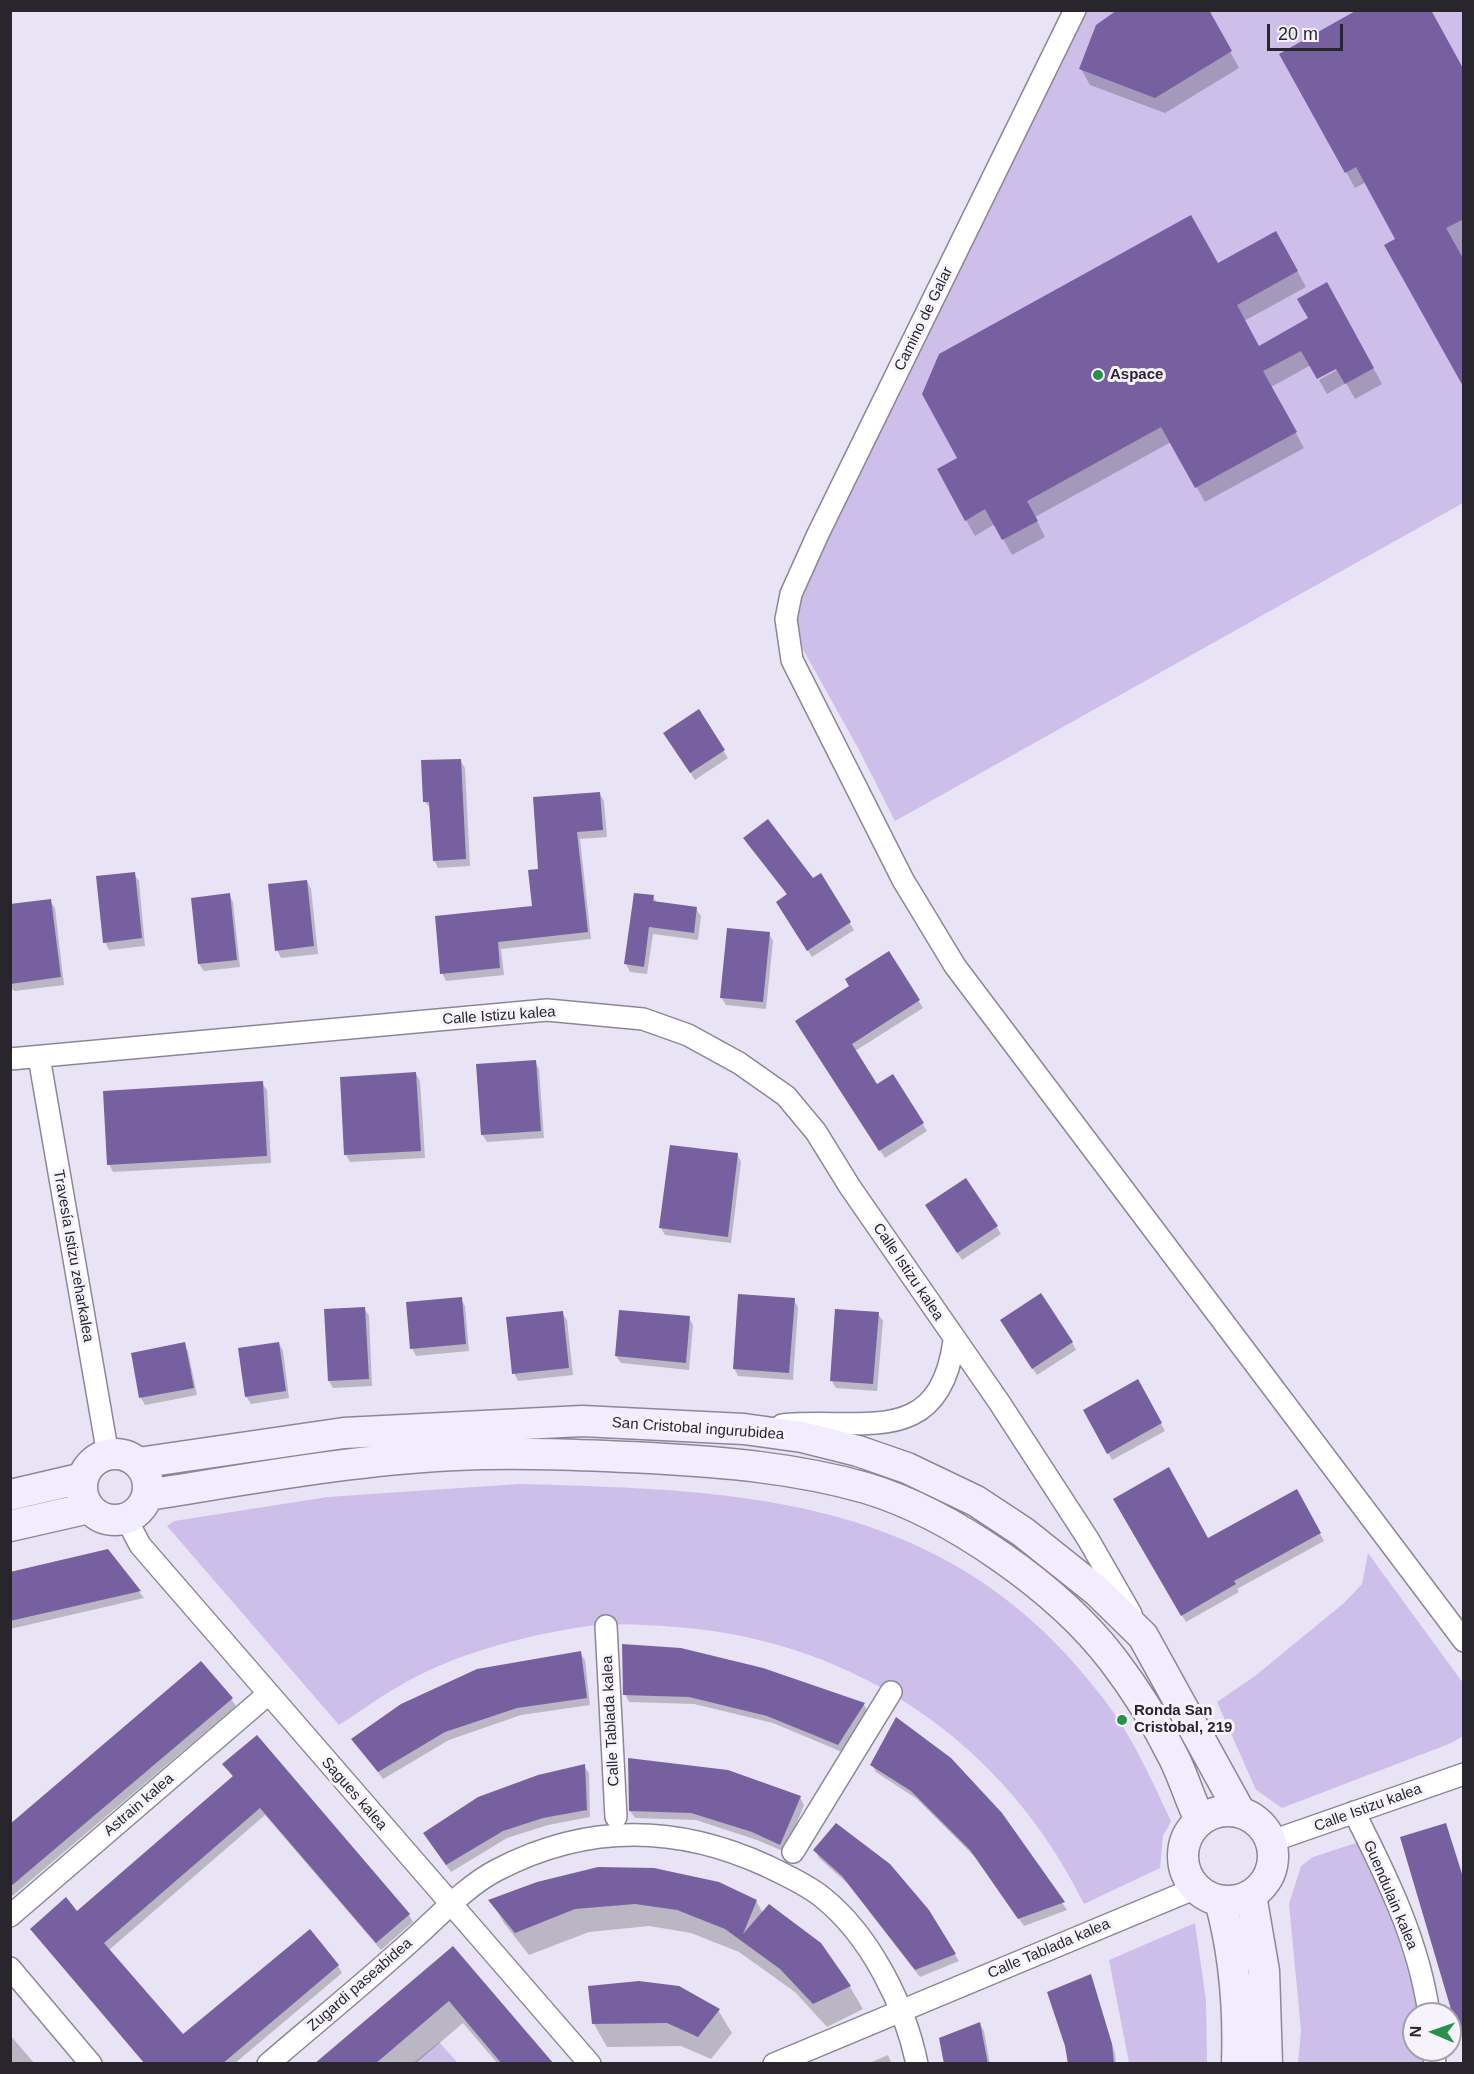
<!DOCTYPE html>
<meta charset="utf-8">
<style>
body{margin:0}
#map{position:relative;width:1474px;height:2074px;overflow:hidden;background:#e9e4f5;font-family:Arial,sans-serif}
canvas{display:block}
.frame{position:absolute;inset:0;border:12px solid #28262c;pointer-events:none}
.north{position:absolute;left:1402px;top:2002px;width:60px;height:60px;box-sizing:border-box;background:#f6f3fd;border:2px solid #a4a1a9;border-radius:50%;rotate:272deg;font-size:16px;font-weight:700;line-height:24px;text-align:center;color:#28262c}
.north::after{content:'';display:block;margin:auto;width:21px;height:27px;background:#279148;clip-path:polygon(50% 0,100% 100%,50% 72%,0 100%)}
.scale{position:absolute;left:1267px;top:24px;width:76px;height:27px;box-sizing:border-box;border:3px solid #28262c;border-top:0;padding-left:8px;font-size:18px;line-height:21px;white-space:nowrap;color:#28262c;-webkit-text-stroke:4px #f6f3fd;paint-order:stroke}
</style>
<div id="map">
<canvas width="1474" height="2074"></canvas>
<div class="frame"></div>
<div class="north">N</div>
<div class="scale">20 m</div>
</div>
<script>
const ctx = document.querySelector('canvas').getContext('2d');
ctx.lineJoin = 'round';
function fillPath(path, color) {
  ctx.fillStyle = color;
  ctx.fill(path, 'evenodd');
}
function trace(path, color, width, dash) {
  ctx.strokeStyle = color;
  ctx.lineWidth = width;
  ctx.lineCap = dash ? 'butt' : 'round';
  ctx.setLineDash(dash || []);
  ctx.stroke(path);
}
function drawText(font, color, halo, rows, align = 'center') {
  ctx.font = font + ' Arial,sans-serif';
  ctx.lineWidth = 6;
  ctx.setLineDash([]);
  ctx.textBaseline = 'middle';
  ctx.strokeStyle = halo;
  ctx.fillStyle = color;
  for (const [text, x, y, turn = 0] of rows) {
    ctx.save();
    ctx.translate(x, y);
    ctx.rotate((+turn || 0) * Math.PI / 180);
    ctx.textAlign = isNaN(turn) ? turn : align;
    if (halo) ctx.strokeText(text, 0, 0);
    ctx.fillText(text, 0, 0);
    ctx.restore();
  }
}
fillPath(new Path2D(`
 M1075 11H1463V503L895 821 858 748 786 619Z
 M519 1484C750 1490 951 1497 1103 1698 1132 1735 1151 1779 1171 1821L1163 1836 1160 1868 1084 1904C1006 1744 855 1640 676 1627 645 1625 612 1622 581 1627 519 1637 450 1655 396 1688 376 1699 358 1713 339 1725L167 1526 174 1521 328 1497Z
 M1368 1553 1463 1683V1736L1449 1744 1282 1808 1256 1790 1217 1702 1255 1676 1344 1603 1362 1584Z
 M1359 1842C1385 1898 1405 1954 1419 2014H1414V2050H1423V2063H1298L1301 2030 1289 1904 1301 1866 1313 1857Z
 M1195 1923 1206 2000 1207 2063H1129L1109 1960Z
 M439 2042 458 2063H413Z`), '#cdbfea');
fillPath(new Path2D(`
 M1207 10 1239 68 1165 113 1090 85 1081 69Z
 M1281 54 1464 72V377L1397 239 1366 182 1355 188Z
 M1276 233 1306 287 1244 321 1259 347 1310 319 1336 299 1382 384 1355 399 1346 383 1327 394 1319 380 1344 366 1311 365 1271 387 1304 448 1205 502 1171 442 1035 517 1045 537 1012 555 995 524 975 536 966 520 959 459 1218 265Z
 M698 711 728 758 695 780 669 740Z
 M460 760 465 768 470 866 438 868 434 860 431 809 424 801Z
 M599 793 604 801 607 837 580 839 591 939 501 949 504 975 446 981 442 973 534 908 540 871Z
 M750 845 813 880 820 875 854 930 812 957 778 902 788 896Z
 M134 874 139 881 145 946 109 950 105 942Z
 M307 881 311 889 318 954 281 958 277 950Z
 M229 895 233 902 240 967 204 971 199 964Z
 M653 896 657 903 696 909 701 916 698 940 653 934 647 974 630 972 626 964Z
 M50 901 55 908 64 985 14 991 10 986V906Z
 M769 934 773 941 766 1009 726 1005 721 997Z
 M889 953 923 1008 855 1051 876 1086 893 1076 927 1131 885 1158 801 1028Z
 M535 1061 539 1069 544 1138 487 1142 482 1134Z
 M416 1074 420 1081 425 1158 350 1162 346 1155 341 1079Z
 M262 1083 267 1090 271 1163 113 1172 109 1164Z
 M737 1154 741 1162 731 1243 665 1235 661 1228Z
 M966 1180 1001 1234 962 1260 931 1212Z
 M461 1299 465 1306 469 1351 416 1356 412 1348Z
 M794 1300 798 1307 793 1380 738 1376 734 1368Z
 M365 1309 369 1316 372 1386 333 1388 329 1381Z
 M562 1313 567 1320 573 1375 518 1381 514 1373Z
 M878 1314 883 1321 877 1391 836 1388 831 1380Z
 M689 1318 693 1325 689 1370 621 1363 616 1356Z
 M1006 1328 1072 1342 1076 1350 1037 1375Z
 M279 1343 283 1351 289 1398 251 1404 246 1396Z
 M184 1344 188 1351 197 1395 145 1405 141 1398 132 1354Z
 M1137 1381 1165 1431 1112 1460 1085 1411Z
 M1296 1491 1324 1541 1237 1589 1239 1592 1186 1622 1115 1499 1208 1540Z
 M107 1551 144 1598 10 1629V1574Z
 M624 1646 864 1705 868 1712 842 1752 773 1723 694 1704 629 1702 625 1694Z
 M580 1653 585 1660 590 1705 521 1715 449 1740 383 1779 353 1739Z
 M231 1699 236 1706 10 1898V1825Z
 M224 1764 409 1915 413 1922 381 1950 265 1815 109 1950 183 2037 338 1966 342 1973 234 2064H145L31 1929 77 1913 233 1777Z
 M872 1765 1001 1814 1067 1910 1024 1926 976 1858 917 1799 876 1772Z
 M584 1766 589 1773 590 1817 548 1825 507 1838 451 1872 429 1841Z
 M800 1797 804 1805 785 1852 757 1840 696 1820 635 1818 630 1811Z
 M1446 1825 1464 1878V2045L1402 1838Z
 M815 1850 928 1911 959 1961 920 1977 848 1884 819 1858Z
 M491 1901H756L763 1913 850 1987 863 2009 827 2027 795 1992 739 1952 691 1933 649 1926 589 1932 529 1955 504 1923Z
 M453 1948 552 2064H498L463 2023 415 2064H316Z
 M1091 1976 1115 2053 1116 2064H1070Z
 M718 2010 732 2033 711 2059 681 2046 607 2047 594 2024Z
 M980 2024 984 2031 990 2064H946Z
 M10 2035 35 2064H10Z
 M888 2055 892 2064H867Z`), '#0003');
fillPath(new Path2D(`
 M1117 10H1209L1232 51 1155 98 1079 69 1096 25Z
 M1357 10H1431L1464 70V219L1446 228 1464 260V388L1384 245 1395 239 1356 167 1345 173 1279 54Z
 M1191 215 1218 263 1276 231 1298 271 1237 305 1259 346 1308 318 1297 299 1327 282 1374 368 1345 384 1336 369 1317 379 1301 351 1263 371 1297 432 1195 488 1161 427 1027 501 1038 521 1002 540 985 509 965 521 937 469 957 458 922 394 939 354Z
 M699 709 725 750 690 773 663 733Z
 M461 759 466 859 433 861 429 802H423L421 760Z
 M600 792 603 830 577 832 588 932 498 942 500 968 440 974 435 916 532 906 528 870 538 869 533 797Z
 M768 819 813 878 821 873 851 922 807 951 776 902 787 894 743 838Z
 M135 872 142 938 103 943 96 876Z
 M307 880 314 946 275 951 268 884Z
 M230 893 237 960 198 964 191 898Z
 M634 893 654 895 653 901 697 907 694 933 649 927 644 967 624 964Z
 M51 899 61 977 10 984V904Z
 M727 928 770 932 763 1002 720 998Z
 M889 951 920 1000 852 1044 877 1084 893 1074 924 1123 879 1151 795 1021 849 986 845 979Z
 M536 1060 541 1131 481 1135 476 1064Z
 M416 1072 421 1151 344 1155 340 1077Z
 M263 1081 267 1156 107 1165 103 1091Z
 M670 1145 738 1153 728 1237 659 1228Z
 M966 1178 998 1226 957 1253 925 1205Z
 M1041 1293 1073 1342 1032 1369 1000 1320Z
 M738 1294 795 1298 789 1373 733 1369Z
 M462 1297 466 1344 410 1349 406 1302Z
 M365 1307 369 1379 328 1381 324 1309Z
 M835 1309 879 1312 873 1384 830 1381Z
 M619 1310 690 1316 686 1363 615 1356Z
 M563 1311 569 1368 512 1374 506 1317Z
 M185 1342 194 1388 139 1398 131 1353Z
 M279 1342 286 1391 245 1397 238 1348Z
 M1138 1379 1162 1423 1107 1454 1083 1410Z
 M1169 1467 1208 1538 1297 1489 1321 1533 1234 1581 1236 1584 1181 1616 1113 1499Z
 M108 1549 141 1591 10 1621V1572Z
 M622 1644 681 1648 763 1668 865 1703 838 1745 767 1716 689 1697 623 1695Z
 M581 1651 587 1698 517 1708 445 1732 378 1772 351 1739 401 1704 477 1669Z
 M201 1661 233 1698 10 1887V1824Z
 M896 1717 951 1758 1002 1813 1065 1902 1018 1919 970 1850 911 1791 870 1765Z
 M257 1735 410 1914 376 1943 260 1808 104 1943 183 2034 310 1929 339 1965 222 2064H145L30 1929 66 1897 77 1911 233 1776 222 1764Z
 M628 1758 728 1770 801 1796 780 1845 752 1832 691 1813 629 1811Z
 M585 1764 587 1810 543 1818 503 1831 446 1865 423 1833 478 1797 538 1775Z
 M836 1823 890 1864 929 1910 956 1954 915 1970 842 1876 813 1850Z
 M1446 1823 1464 1881V2032L1458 2033 1400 1837Z
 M598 1867 654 1868 719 1882 757 1900 743 1934 769 1904 821 1943 851 1986 813 2004 780 1969 725 1929 677 1910 635 1904 575 1909 515 1933 488 1900 537 1882Z
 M453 1946 554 2064H502L449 2001 375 2064H314Z
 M1091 1974 1112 2044 1114 2064H1068L1065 2046 1047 1992Z
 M639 1981 679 1986 720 2009 698 2037 667 2023 592 2024 588 1986Z
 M980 2022 988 2064H944L939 2038Z`), '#7760a0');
const street = new Path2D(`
 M1075 10 818 534 791 594 786 619 792 660 903 880 955 966 1464 1641
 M39 1057 108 1455
 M10 1059 547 1010 643 1019 688 1035 739 1063 786 1096 816 1132 850 1187 999 1402 1088 1539 1131 1614
 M782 1425C861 1417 939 1450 954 1341
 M126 1518 140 1545 153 1560 590 2064
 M606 1626 616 1817
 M1354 1812C1387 1877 1419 1942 1429 2014
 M1272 1841 1464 1774
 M793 1852 891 1692
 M10 1916 267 1695
 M10 1968 91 2064
 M1433 2050 1435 2064
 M268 2064C319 2020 371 1978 420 1933 443 1912 468 1885 497 1870 585 1824 676 1824 767 1866 785 1875 806 1884 822 1897 870 1935 905 2005 917 2064
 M774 2064 1196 1888`);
const secondary = new Path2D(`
 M82 1487a33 33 0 1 1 66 0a33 33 0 1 1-66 0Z
 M138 1463 344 1433 582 1421 744 1429 802 1437 858 1451 907 1468 976 1501 1023 1532 1097 1591 1143 1636 1240 1812
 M10 1495 83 1478
 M147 1495C250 1479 351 1460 455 1455 520 1452 585 1455 650 1458 723 1462 796 1468 866 1488 952 1514 1059 1589 1113 1660 1136 1690 1157 1724 1174 1758 1184 1778 1190 1800 1200 1820
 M10 1526 89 1508
 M1183 1856a45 45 0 1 1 90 0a45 45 0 1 1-90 0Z
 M1251 1895 1264 1971 1267 2064
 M1220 1901C1235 1955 1239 2007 1237 2064`);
trace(street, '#8c8797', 24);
trace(secondary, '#8c8797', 33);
trace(street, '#fff', 21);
trace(secondary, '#f2ecff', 30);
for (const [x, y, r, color] of [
 [1098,375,6,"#279148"],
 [1122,1720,6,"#279148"]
]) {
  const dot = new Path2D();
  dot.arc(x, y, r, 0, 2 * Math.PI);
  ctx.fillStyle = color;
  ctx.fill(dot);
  trace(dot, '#f6f3fd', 2);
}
drawText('15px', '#28262c', '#f6f3fd', [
 ["Camino de Galar",924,319,-64],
 ["Calle Istizu kalea",499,1016,-4],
 ["Travesía Istizu zeharkalea",73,1256,80],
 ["Calle Istizu kalea",908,1272,56],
 ["San Cristobal ingurubidea",698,1429,4],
 ["Calle Tablada kalea",611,1721,-93],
 ["Sagues kalea",354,1794,49],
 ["Astrain kalea",139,1805,-41],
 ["Calle Istizu kalea",1368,1808,-20],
 ["Guendulain kalea",1390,1895,67],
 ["Calle Tablada kalea",1049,1949,-23],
 ["Zugardi paseabidea",360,1985,-41]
]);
drawText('bold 15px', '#28262c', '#f6f3fd', [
 ["Aspace",1110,375],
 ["Ronda San",1134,1711],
 ["Cristobal, 219",1134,1728]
], 'left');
</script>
